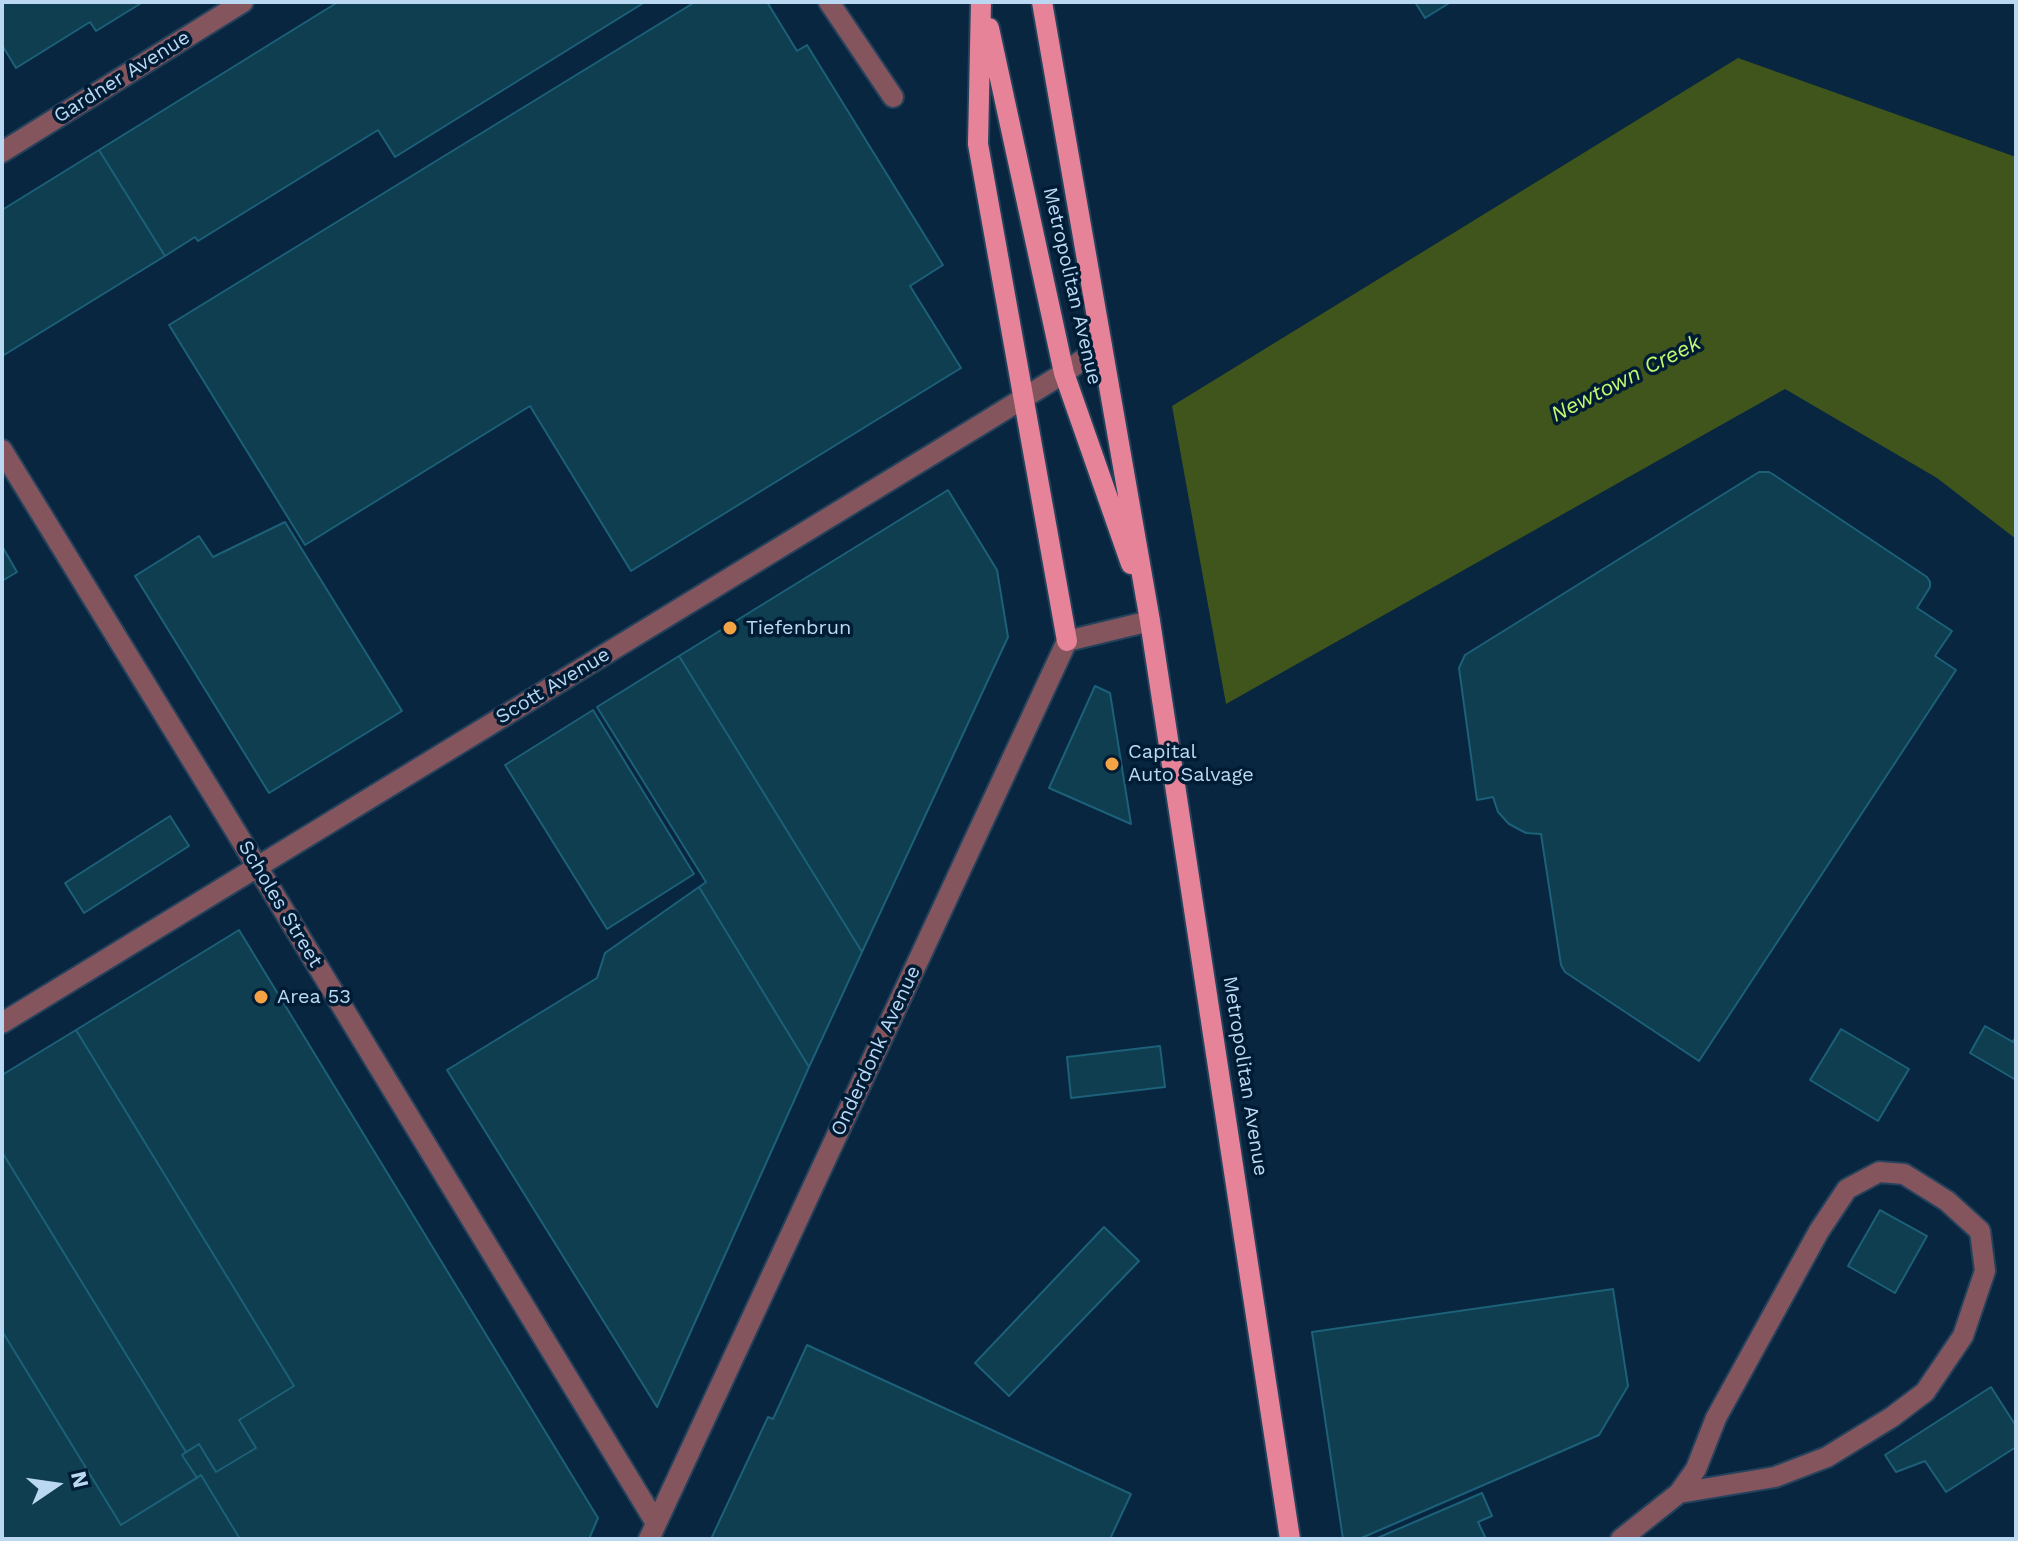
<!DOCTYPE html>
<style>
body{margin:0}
#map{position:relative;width:2018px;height:1541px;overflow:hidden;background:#08263f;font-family:"Work Sans",sans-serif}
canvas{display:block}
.frame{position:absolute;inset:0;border:4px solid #bbd8f3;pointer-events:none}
.north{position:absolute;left:16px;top:1445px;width:80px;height:80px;-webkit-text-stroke:6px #001c34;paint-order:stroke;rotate:77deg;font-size:22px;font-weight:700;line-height:32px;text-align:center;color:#bbd8f3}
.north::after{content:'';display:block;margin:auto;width:28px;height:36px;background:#bbd8f3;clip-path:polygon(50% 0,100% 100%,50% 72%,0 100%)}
</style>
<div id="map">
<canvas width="2018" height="1541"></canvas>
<div class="frame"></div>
<div class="north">N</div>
</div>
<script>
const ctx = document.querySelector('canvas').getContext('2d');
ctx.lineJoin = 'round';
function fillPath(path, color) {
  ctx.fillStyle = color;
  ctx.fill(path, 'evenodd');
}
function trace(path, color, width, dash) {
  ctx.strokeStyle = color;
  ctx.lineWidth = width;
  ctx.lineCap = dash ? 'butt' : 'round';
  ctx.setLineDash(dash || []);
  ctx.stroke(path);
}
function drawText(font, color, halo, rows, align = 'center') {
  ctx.font = font + ' "Work Sans",sans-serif';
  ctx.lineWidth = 7;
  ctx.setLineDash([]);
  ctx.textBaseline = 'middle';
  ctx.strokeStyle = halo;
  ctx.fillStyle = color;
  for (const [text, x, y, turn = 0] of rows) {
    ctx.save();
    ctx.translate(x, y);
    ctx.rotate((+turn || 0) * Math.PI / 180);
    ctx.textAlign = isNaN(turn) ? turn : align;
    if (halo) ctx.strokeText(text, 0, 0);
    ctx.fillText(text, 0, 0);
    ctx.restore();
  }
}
fillPath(new Path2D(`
 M1738 58 2016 157V539L1937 478 1785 389 1226 704 1172 406Z`), '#3f551b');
const building = new Path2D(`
 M2 2H143L96 31 90 22 16 68 2 45Z
 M338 2H645L395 157 378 130 198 241 195 237 165 256 99 150Z
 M695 2H767L797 51 807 45 943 265 910 286 961 368 631 571 530 406 305 545 169 325Z
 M1415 2H1451L1425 18Z
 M99 150 165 256 4 355 2 352V210Z
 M1759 472H1769L1774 475 1927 577 1930 582V587L1917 608 1952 631 1935 656 1956 670 1699 1061 1565 972 1561 965 1541 834 1526 833 1509 824 1498 812 1493 797 1477 800 1459 668 1465 655Z
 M948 490 997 570 1008 637 862 952 679 656Z
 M285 522 402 711 269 793 135 576 199 536 213 557Z
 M2 546 17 572 2 581Z
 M679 656 862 952 809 1067 699 887 706 882 597 707Z
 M1095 686 1110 693 1131 824 1049 788Z
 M593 710 694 874 607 929 505 765Z
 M170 816 189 846 84 913 65 883Z
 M699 887 809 1067 657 1407 447 1070 597 978 605 953Z
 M239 930 598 1518 589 1539H240L201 1475 197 1478 182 1455 199 1444 216 1472 256 1448 239 1420 294 1386 76 1030Z
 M1985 1026 2013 1042 2016 1036V1080L1970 1053Z
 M1841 1029 1909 1069 1878 1121 1810 1080Z
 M76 1030 294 1386 239 1420 256 1448 216 1472 199 1444 186 1452 2 1152V1075Z
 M1160 1046 1165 1087 1071 1098 1067 1057Z
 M2 1152 186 1452 182 1455 197 1478 121 1525 2 1331Z
 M1880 1210 1927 1236 1895 1293 1848 1266Z
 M1104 1227 1139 1261 1009 1396 975 1363Z
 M1613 1289 1628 1386 1599 1435 1359 1539H1343L1312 1332Z
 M2 1331 121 1525 201 1475 240 1539H2Z
 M807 1345 1131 1494 1110 1539H711L768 1417 773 1419Z
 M1991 1387 2016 1426V1447L1946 1492 1925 1461 1896 1472 1885 1455Z
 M1482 1493 1492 1516 1478 1522 1486 1539H1375Z`);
fillPath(building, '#0e3e4f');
trace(building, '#1c6079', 2);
const minor = new Path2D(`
 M829 2 893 97
 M2 152 243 2
 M2 450 230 822 656 1523
 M2 1023 985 422 1064 373 1102 346
 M649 1539 1067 641 1150 621
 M1621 1539 1679 1493 1696 1469 1716 1418 1819 1231 1847 1189 1879 1172 1904 1174 1947 1201 1980 1231 1985 1271 1963 1336 1925 1392 1892 1417 1827 1457 1775 1477 1679 1493`);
const major = new Path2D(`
 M981 2 978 144 1067 641
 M1042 2 1150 621 1290 1539
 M989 28 1064 373 1131 564`);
trace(minor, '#25425c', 24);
trace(major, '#25425c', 24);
trace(minor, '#85555e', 20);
trace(major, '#e68398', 20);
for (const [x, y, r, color] of [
 [730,628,8,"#f4a344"],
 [1112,764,8,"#f4a344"],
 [261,997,8,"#f4a344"]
]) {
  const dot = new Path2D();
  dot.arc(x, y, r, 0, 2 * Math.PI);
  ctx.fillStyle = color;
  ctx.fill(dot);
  trace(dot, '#001c34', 3);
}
drawText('20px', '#bbd8f3', '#001c34', [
 ["Gardner Avenue",122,77,-32],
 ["Metropolitan Avenue",1072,286,77],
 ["Scott Avenue",553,686,-31],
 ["Scholes Street",280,904,59],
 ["Onderdonk Avenue",876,1051,-65],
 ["Metropolitan Avenue",1245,1076,81]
]);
drawText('20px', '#bbd8f3', '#001c34', [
 ["Tiefenbrun",746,628],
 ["Capital",1128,752],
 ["Auto Salvage",1128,775],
 ["Area 53",277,997]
], 'left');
drawText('italic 22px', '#c3f76e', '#001c34', [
 ["Newtown Creek",1626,379,-27]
]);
</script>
